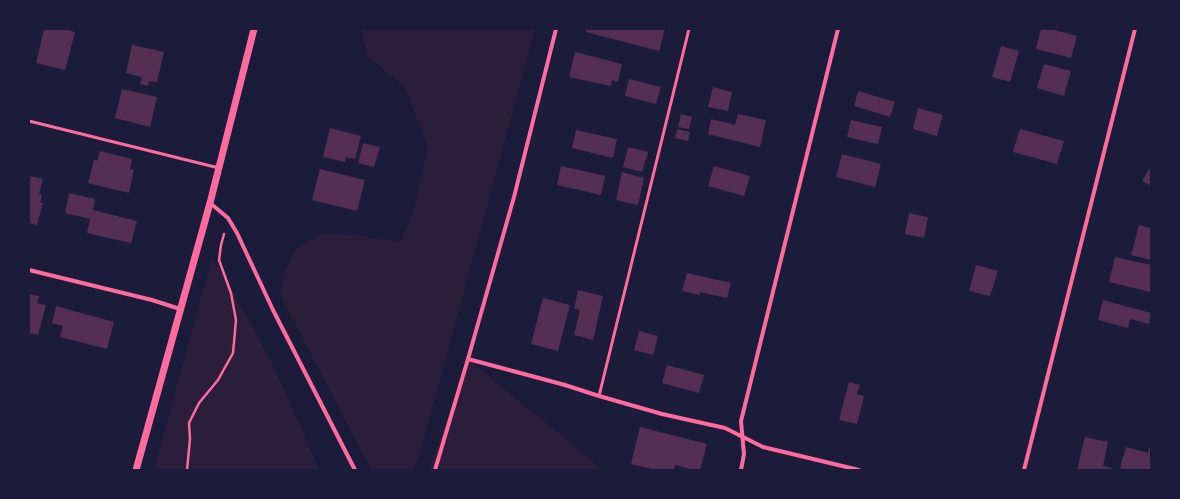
<!DOCTYPE html>
<style>
body{margin:0}
#map{position:relative;width:1180px;height:499px;overflow:hidden;background:#1b1b3a;font-family:"Open Sans",sans-serif}
canvas{display:block}
.frame{position:absolute;inset:0;border:30px solid #1b1b3a;pointer-events:none}
</style>
<div id="map">
<canvas width="1180" height="499"></canvas>
<div class="frame"></div>
</div>
<script>
const ctx = document.querySelector('canvas').getContext('2d');
ctx.lineJoin = 'round';
function fillPath(path, color) {
  ctx.fillStyle = color;
  ctx.fill(path, 'evenodd');
}
function trace(path, color, width, dash) {
  ctx.strokeStyle = color;
  ctx.lineWidth = width;
  ctx.lineCap = dash ? 'butt' : 'round';
  ctx.setLineDash(dash || []);
  ctx.stroke(path);
}
fillPath(new Path2D(`
 M362 29H535L421 450 413 470H371L280 294 285 270 297 247 324 234 355 235 401 242 414 209 428 147 405 87 367 56Z
 M212 258C256 325 289 397 319 470H154Z
 M468 359 603 470H429Z`), '#2a1e3b');
fillPath(new Path2D(`
 M44 29H64L75 32 65 70 36 63Z
 M587 29H665L659 51 586 32Z
 M1041 29H1051L1077 36 1071 58 1036 49Z
 M132 45 164 52 157 82 149 81 148 86 140 84 142 77 126 73Z
 M1001 46 1019 51 1010 82 992 77Z
 M575 52 622 64 618 82 612 80 611 86 569 77Z
 M1044 64 1071 71 1064 96 1037 88Z
 M629 79 661 87 656 104 625 96Z
 M713 87 732 92 728 111 708 107Z
 M122 89 157 97 150 127 115 118Z
 M858 91 895 102 890 117 854 106Z
 M918 108 943 115 937 136 913 129Z
 M681 114 692 117 689 129 678 127Z
 M738 114 766 120 760 147 708 134 711 119 735 125Z
 M851 120 882 127 878 144 847 137Z
 M330 128 361 136 355 159 346 157 345 162 323 157Z
 M677 129 690 132 688 141 675 138Z
 M1020 129 1064 141 1057 164 1013 152Z
 M576 130 617 139 613 158 572 148Z
 M363 143 380 147 374 167 358 163Z
 M628 147 648 152 642 172 623 167Z
 M100 151 132 159 130 169 134 170 129 193 88 183 94 160 97 161Z
 M842 154 881 164 875 187 836 177Z
 M561 166 605 176 601 195 557 185Z
 M714 166 750 176 744 196 708 186Z
 M1151 166V186L1142 181Z
 M320 169 365 180 357 211 312 200Z
 M622 172 644 178 638 205 616 200Z
 M29 176 43 179 39 194H42L40 203H43L37 225 29 223Z
 M69 193 95 199 93 210 137 221 131 243 87 233 90 219 65 213Z
 M909 213 928 217 924 238 905 234Z
 M1139 225 1151 228V260L1131 255Z
 M1115 257 1151 265V292L1109 282Z
 M976 265 998 271 990 296 969 291Z
 M687 273 731 283 727 298 700 292V295L682 291Z
 M578 290 603 296 593 340 574 335 580 310 574 309Z
 M29 294 39 296 37 303 46 305 38 335 31 333 30 335 29 334Z
 M543 298 570 305 558 351 531 344Z
 M1103 300 1151 313 1149 324 1130 319 1128 328 1098 320Z
 M56 306 114 322 107 349 60 337 63 326 52 323Z
 M639 331 658 336 653 355 634 350Z
 M667 365 704 375 699 393 662 383Z
 M849 382 860 385 857 394 864 396 857 424 839 420Z
 M640 427 707 444 700 470H694L675 465 674 470H657L631 464Z
 M1085 437 1108 442 1103 466 1112 468 1111 470H1077Z
 M1126 447 1148 453 1149 448H1151V470H1128L1120 468Z`), '#542f53');
trace(new Path2D(`
 M187 470 190 439 189 423 199 403 218 380 233 353 236 320 231 293 219 260 221 245 224 234`), '#ff6b9d', 2.5);
trace(new Path2D(`
 M29 121 219 168
 M599 396 689 29`), '#ff6b9d', 3);
trace(new Path2D(`
 M210 203 228 218 237 233 273 310 355 470
 M29 270 152 300 180 309
 M468 359 565 385 599 396 662 414 725 428 763 447 859 470
 M435 470 468 359 514 197 556 29
 M741 470 744 454 741 421 838 29
 M1024 470 1135 29`), '#ff6b9d', 4);
trace(new Path2D(`
 M136 470 210 203 254 29`), '#ff6b9d', 7);
</script>
